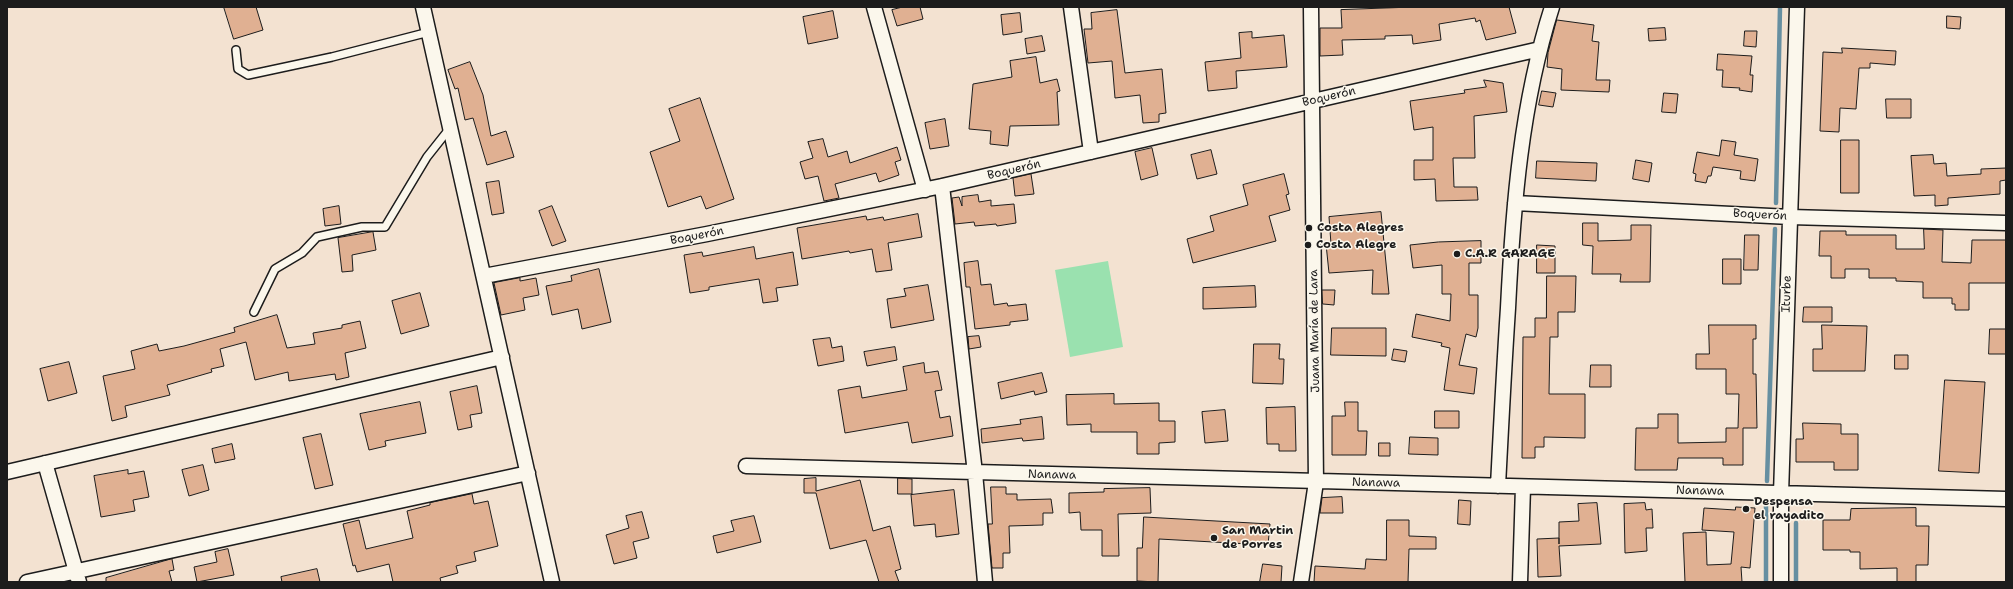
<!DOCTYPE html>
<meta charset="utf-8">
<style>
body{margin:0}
#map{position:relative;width:2013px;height:589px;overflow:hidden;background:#f3e2d1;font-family:"Shantell Sans",sans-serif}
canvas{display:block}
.frame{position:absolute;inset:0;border:8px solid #1c1c1c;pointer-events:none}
</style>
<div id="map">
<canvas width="2013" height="589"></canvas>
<div class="frame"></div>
</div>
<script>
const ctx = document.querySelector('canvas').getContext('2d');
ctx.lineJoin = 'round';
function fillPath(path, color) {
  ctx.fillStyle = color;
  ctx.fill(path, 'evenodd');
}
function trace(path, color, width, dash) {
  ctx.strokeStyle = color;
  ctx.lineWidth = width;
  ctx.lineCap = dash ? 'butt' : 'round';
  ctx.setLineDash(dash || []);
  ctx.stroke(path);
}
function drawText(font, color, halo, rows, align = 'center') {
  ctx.font = font + ' "Shantell Sans",sans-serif';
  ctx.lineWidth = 3;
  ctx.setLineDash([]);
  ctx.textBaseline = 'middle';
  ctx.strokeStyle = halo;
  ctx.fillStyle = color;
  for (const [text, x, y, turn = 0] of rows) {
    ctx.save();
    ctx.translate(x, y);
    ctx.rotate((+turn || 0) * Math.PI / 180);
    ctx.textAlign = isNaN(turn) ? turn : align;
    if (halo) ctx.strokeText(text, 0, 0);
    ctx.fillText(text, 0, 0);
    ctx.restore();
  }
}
fillPath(new Path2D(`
 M1108 261 1123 347 1070 357 1055 270Z`), '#9ae1af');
trace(new Path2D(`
 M1776 203 1780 7
 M1767 481 1775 229
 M1766 506V582
 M1796 582V523`), '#668fa1', 4.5);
const building = new Path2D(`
 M224 7H256L263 30 234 39Z
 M903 7H920L923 19 897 26 892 10Z
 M1413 7H1509L1516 33 1486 40 1480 20 1476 22 1475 18 1439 24 1441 40 1413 44 1412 35 1385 36V39L1342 40 1343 55 1320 56V28H1342L1341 10Z
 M1117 10 1125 73 1162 69 1166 113 1159 114V122L1143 123 1140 95 1115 98 1112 61 1088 63 1084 29H1092L1091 13Z
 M833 11 838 38 808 44 803 17Z
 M1020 13 1022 32 1003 35 1001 15Z
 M1947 16 1961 17 1960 29 1947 28Z
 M1557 20 1594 25 1592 41 1599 42 1596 80H1610L1609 92 1561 90 1562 69 1547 67 1548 53Z
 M1665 28 1666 40 1649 41 1648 29Z
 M1745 31H1757L1756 47 1744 46Z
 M1252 32V38L1284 35 1287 67 1236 71 1237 88 1208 91 1205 62 1241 58 1239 33Z
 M1042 36 1045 51 1027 54 1025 39Z
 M1842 48 1896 51 1895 65 1870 63V68H1859L1856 109 1840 108 1839 132 1820 131 1823 52 1842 53Z
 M1718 54 1752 56 1750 75H1753L1752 92 1739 90 1740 88 1722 87 1723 70H1717Z
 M1036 57 1040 83 1057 79 1060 91 1057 92 1059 125 1010 126 1008 146 990 144 991 131 969 129 973 84 1012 77 1010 61Z
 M470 62 483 95 491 136 506 131 514 157 487 165 473 118 465 120 458 88 455 89 448 70Z
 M1484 80 1503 83 1507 112 1474 116 1475 158H1453L1454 187H1477L1478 200 1436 201 1435 179 1414 180V160H1433V127L1414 130 1410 101 1465 93 1464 90 1486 87Z
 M1542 91 1556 93 1553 107 1539 105Z
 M1664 93 1678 94 1676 113 1662 112Z
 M700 98 734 199 706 209 701 196 668 207 650 152 680 141 669 109Z
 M1886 99H1911V118H1887Z
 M945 119 949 146 930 149 925 123Z
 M823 139 828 157 847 151 850 163 897 147 901 160 895 162 899 175 879 182 876 173 835 184 839 198 824 201 818 176 805 179 800 162 813 158 808 142Z
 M1722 140 1736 142 1734 155 1758 159 1755 181 1740 179 1741 171 1713 167 1711 176H1708L1706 183 1695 181 1696 174 1693 173 1697 152 1719 156Z
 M1841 140H1859V193H1841Z
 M1152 148 1158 175 1141 180 1135 152Z
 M1211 150 1217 174 1197 179 1191 155Z
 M1933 155 1934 164 1946 163 1947 176 1981 174V169L2006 168V180L2000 181V194L1948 198V205L1935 206V195L1914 196 1911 156Z
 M1636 160 1652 163 1649 182 1633 179Z
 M1537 161 1597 163 1596 181 1536 178Z
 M1031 174 1034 194 1015 196 1013 178Z
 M1284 174 1289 194 1286 195 1290 210 1269 216 1276 241 1193 263 1187 239 1214 231 1210 216 1248 205 1243 185Z
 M499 181 504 213 492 215 486 183Z
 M978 195 979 202 991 200V206L1014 204 1016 223 997 226 996 224 975 226 974 222 955 224 952 198 959 197 962 206V197Z
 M339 206 341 224 325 226 323 209Z
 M552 206 566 241 552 246 539 211Z
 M1381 212 1389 294H1372L1373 270 1329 273 1326 244H1331L1329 217Z
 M918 214 922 237 888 243 892 270 876 272 872 249 850 253 849 251 802 259 797 228 866 216 867 220 883 217 884 220Z
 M1583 223H1598V241L1631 240V225H1651L1650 282H1620L1621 274H1592L1593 246 1583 245Z
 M1924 229 1943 230 1942 262 1971 263 1972 240H2006V283H1969V310H1955V304H1952V298H1923V282L1896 281V278H1869V269H1845V278H1831V256H1819L1820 231H1846V235H1896V249H1924Z
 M373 232 376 250 352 255 353 271 342 272 338 238Z
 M1745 235H1759L1758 270H1744Z
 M1481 241V263H1469V295H1478V328L1476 337 1466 334 1459 365 1477 368 1474 394 1444 390 1450 348 1441 346 1442 343 1412 337 1416 314 1450 321 1451 294H1442V265L1413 268 1410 245 1438 242Z
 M1537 245 1555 246V273H1537Z
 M754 247 756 259 793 252 798 285 776 288 778 301 763 303 759 279 709 287V290L690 293 684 255 702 252 703 256Z
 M1723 259H1741V284H1723Z
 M978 261 981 285 991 284 994 305 1007 303 1008 306 1026 304 1028 320 1010 322V325L975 329 970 287H966L964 263Z
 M599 269 611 322 582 329 578 309 552 315 546 286 572 281 571 276Z
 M1547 276H1576L1575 312H1558V337H1550L1549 394H1585V438L1544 437V447H1535V458H1522L1523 337H1535V318H1546Z
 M520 278V281L536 278 539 295 523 298 525 310 501 315 494 283Z
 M928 285 934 320 891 328 887 299 906 296 904 289Z
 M1255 286 1256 307 1203 309V288Z
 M1322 290H1335L1334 305 1323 304Z
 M420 293 429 326 401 334 392 301Z
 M1804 307H1832V322H1803Z
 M277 315 287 348 315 344 313 333 342 328V325L360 321 366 348 345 353 349 377 336 380 335 374 289 381 288 372 255 380 246 342 220 349 224 366 211 369 212 372 167 385 170 395 125 406 127 417 112 421 103 376 135 369 131 351 157 344 159 351 184 346 235 332 234 328Z
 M1709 325H1756V339H1753V374H1756L1757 428H1743V465H1723V458H1678L1677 470H1635L1636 428H1658V414H1678V443L1726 442V428H1738L1739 394H1726V369H1696V354H1709Z
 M1822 325 1867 326 1865 371H1813V349H1822Z
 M1332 328H1386V356L1331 355Z
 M1990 329H2006V354H1989Z
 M979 336 981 347 969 349 968 337Z
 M830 338 832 348 842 346 844 361 818 366 813 340Z
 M1254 344H1280L1279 359H1284L1283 384 1253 383Z
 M895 347 897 360 867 366 864 352Z
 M1394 349 1407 351 1405 362 1392 360Z
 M1895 355H1908V369H1895Z
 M69 362 77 393 48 401 40 369Z
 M924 363 925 373 938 371 942 390 935 391 940 418 950 416 953 436 912 443 908 422 845 433 838 390 860 386 862 398 907 390 903 367Z
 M1591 365H1611V387H1590Z
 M1042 373 1047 392 1035 395 1034 391 1001 399 998 383Z
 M1945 380 1985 382 1979 473 1939 471Z
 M477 386 482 413 470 415 472 427 458 430 450 392Z
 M1114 394V404L1159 403V421H1175V442L1159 443V454H1137V432H1091V424L1067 425 1066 395Z
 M420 402 426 433 385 441 386 446 369 450 360 414Z
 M1345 402H1358V431H1367L1366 455H1332V416H1345Z
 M1295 407 1296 451H1279V444H1267L1266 408Z
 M1225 410 1228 441 1205 443 1202 412Z
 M1435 411H1459V428H1435Z
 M1042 417 1044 439 1023 441 1022 438 982 443 981 429 1021 424 1020 420Z
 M1803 423 1841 424V434H1858V470H1834V462H1796V439H1803Z
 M321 434 333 485 315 489 303 438Z
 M1410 437 1438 438V455L1409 454Z
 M1379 443H1390V456H1379Z
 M232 444 235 459 215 463 212 449Z
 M203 465 209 490 189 496 182 470Z
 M128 470V474L144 471 149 497 133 500 135 511 101 517 94 476Z
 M816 478V491L860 480 873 531 890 526 901 569 895 571 899 582H879L866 540 830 549 816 493H804V479Z
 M898 478 912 479V494H898Z
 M991 487H1006V494H1017V500L1051 499 1053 513H1043V525L1009 526 1010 553H1003V568H992L988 524H992Z
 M1150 488 1151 513 1118 514 1119 556H1102V530H1081L1080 512 1069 513V493L1104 492V489Z
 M954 490 959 534 936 537 935 524 914 526 911 495Z
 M472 494 474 504 488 501 498 546 474 552 476 561 456 566 458 573 440 578 441 582H393L389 564 357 572 355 565 353 566 343 524 359 520 366 549 413 538 407 511 430 505V503Z
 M1342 497 1343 513H1320L1322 498Z
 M1459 500 1471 501 1470 525 1458 524Z
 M1597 503 1601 544 1559 546 1561 576 1538 577 1537 539 1559 538V544V522L1579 521 1578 504Z
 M1645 503 1646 510 1652 509 1653 528H1646L1647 551 1625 553 1624 504Z
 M1736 507 1755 508 1750 568 1741 567 1742 582H1685L1683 533 1706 532 1707 565 1731 564 1734 532 1702 530 1704 508 1735 510Z
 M1916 508V526H1929L1928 565H1916V582H1897V568L1860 569V552H1850V550H1823V520H1850L1851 509Z
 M642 512 649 538 633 542 637 558 614 564 606 535 629 528 626 516Z
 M754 516 761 542 717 553 713 536 734 531 731 521Z
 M1144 517 1270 524 1268 545 1159 539 1158 582 1137 581V548H1142Z
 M1387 520H1409V536L1436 537V549H1409L1408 582H1314L1315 566 1365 569 1366 559 1386 560Z
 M228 549 234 575 197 582 194 567 217 562 215 552Z
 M172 559 174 570 169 571 172 582H106V578Z
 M1263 564 1282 566 1281 582H1260Z
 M317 569 320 582H282L281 577Z`);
fillPath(building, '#e0b092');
trace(building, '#1c1c1c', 1);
const lane = new Path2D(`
 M236 50 238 69 248 75 332 57 429 32
 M254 312 275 269 302 253 317 237 362 227H385L427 157 450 128`);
const street = new Path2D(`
 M423 7 552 582
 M874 7 925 190
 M1071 7 1091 152
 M942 186 975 473 985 582
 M1515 203 1790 217 2006 223
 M484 276 707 234 942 186 1540 49
 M45 463 79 582
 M746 466 2006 499
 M7 472 502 357
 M1498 486C1501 427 1504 368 1508 308 1513 207 1521 104 1552 7
 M27 582 528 473
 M1301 582 1316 482 1311 7
 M1520 582 1523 487
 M1781 582V494L1797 7`);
trace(lane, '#1c1c1c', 10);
trace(street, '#1c1c1c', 17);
trace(lane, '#fbf7ec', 7);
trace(street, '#fbf7ec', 14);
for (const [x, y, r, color] of [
 [1309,228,4,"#1c1c1c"],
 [1308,245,4,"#1c1c1c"],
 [1457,254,4,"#1c1c1c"],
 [1746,509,4,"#1c1c1c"],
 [1214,538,4,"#1c1c1c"]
]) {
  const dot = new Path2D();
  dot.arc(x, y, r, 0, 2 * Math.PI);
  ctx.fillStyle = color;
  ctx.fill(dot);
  trace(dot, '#fbf7ec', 1.5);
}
drawText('12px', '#1c1c1c', '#fbf7ec', [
 ["Boquerón",1329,97,-13],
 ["Boquerón",1014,170,-13],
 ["Boquerón",1760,215,3],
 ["Boquerón",697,236,-11],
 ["Iturbe",1787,294,-88],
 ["Juana María de Lara",1315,331,-91],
 ["Nanawa",1052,475,1],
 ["Nanawa",1376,483,1],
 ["Nanawa",1700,491,1]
]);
drawText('bold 12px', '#1c1c1c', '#fbf7ec', [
 ["Costa Alegres",1317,228],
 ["Costa Alegre",1316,245],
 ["C.A.R GARAGE",1465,254],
 ["Despensa",1754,502],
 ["el rayadito",1754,516],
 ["San Martin",1222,531],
 ["de Porres",1222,545]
], 'left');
</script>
